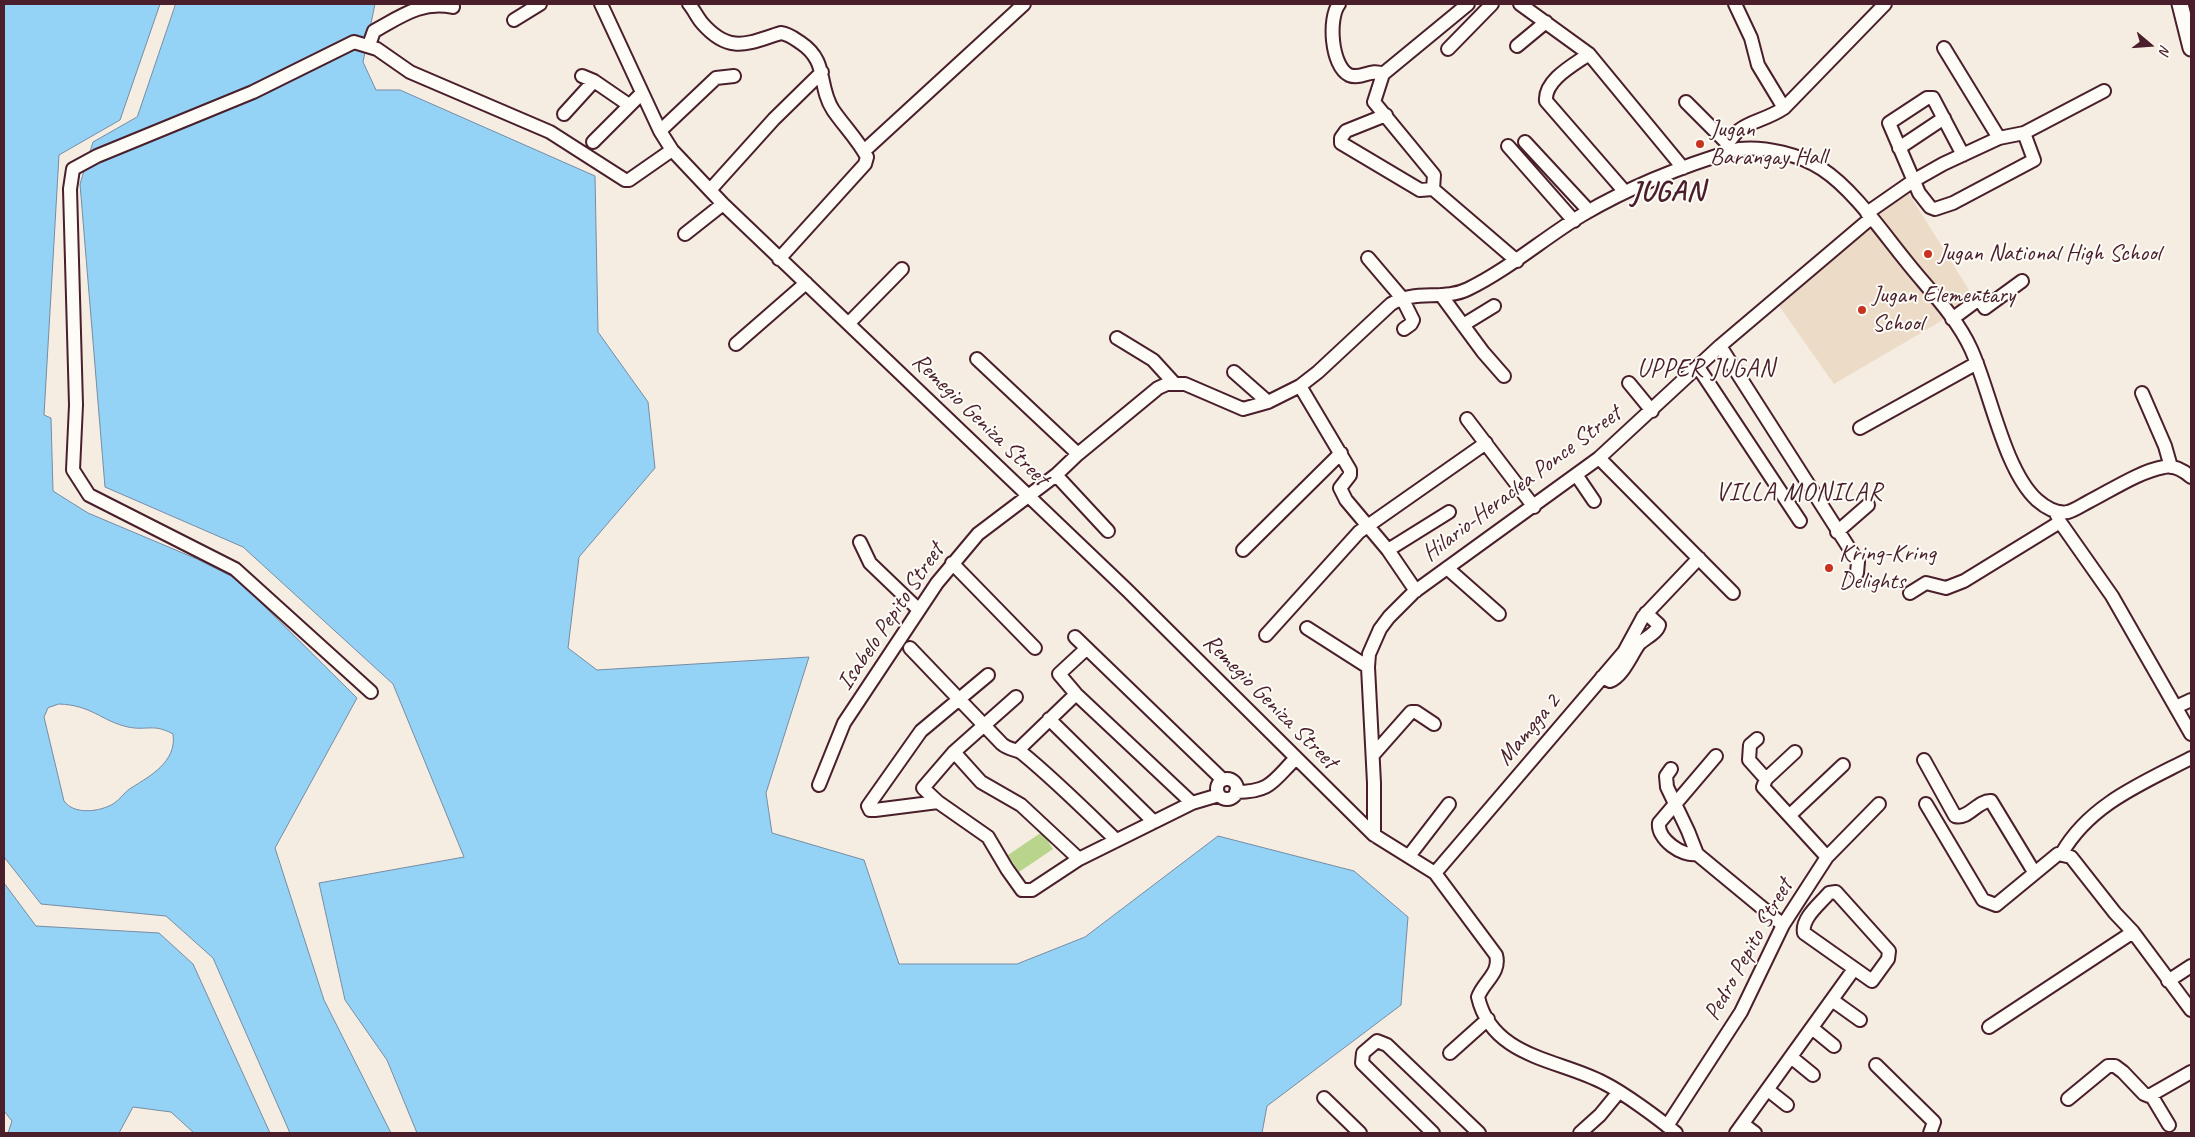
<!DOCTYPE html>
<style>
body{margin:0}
#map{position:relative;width:2195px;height:1137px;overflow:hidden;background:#f5ede1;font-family:Caveat,sans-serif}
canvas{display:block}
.frame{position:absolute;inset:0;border:5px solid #4a1f2b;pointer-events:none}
.north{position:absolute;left:2125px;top:20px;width:50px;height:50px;-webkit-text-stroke:4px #fdfcf7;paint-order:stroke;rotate:108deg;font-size:14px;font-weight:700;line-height:20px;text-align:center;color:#4a1f2b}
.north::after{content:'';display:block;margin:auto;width:18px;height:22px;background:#4a1f2b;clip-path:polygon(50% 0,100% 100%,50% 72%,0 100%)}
</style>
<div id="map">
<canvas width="2195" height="1137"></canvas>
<div class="frame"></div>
<div class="north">N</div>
</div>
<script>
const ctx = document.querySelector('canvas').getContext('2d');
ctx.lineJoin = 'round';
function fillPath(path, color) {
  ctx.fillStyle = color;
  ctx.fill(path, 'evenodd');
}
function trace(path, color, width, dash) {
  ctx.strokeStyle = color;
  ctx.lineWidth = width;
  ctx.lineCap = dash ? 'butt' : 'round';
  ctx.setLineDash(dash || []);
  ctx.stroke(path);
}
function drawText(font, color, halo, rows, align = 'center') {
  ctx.font = font + ' Caveat,sans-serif';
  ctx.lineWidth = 4;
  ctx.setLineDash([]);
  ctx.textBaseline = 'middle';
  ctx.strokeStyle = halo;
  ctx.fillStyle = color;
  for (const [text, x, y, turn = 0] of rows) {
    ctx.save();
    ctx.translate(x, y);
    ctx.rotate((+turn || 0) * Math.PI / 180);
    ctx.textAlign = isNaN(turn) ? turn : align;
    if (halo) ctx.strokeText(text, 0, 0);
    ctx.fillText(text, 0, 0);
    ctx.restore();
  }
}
fillPath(new Path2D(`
 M1906 189 1974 298 1955 311 1875 211Z
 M1870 223 1948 317 1834 384 1777 303Z`), '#ecdbc6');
fillPath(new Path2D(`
 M1042 832 1053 849 1019 872 1008 855Z`), '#b9d48b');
const water = new Path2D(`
 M4 4H160L120 120 59 155 44 415 51 418 53 491 88 513 197 559 237 579 357 698 275 848 324 1000 391 1133H290L213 958 166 916 41 904 4 857ZM59 704C92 705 101 721 128 727 147 731 153 723 173 734 177 762 150 776 131 788 124 792 120 800 113 804 99 812 74 815 64 801L44 717 48 708Z
 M176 4H375L363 62 376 90H400L595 176 598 332 648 402 655 468 579 557 568 648 597 670 809 657 766 793 772 833 864 860 899 964H1017L1085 937 1218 836 1354 871 1408 917 1401 1005 1267 1106 1262 1133H417L387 1060 345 1000 319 883 464 857 393 684 243 547 105 487 80 184 93 142 137 117Z
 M4 883 36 926 159 933 193 964 270 1133H194L171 1112 133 1107 119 1133H8L12 1121 4 1111Z`);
fillPath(water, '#94d3f5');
trace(water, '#768ba4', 1);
const minor = new Path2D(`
 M601 4 660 131 672 150 723 204 1128 591 1374 835 1435 873 1496 955C1501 973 1483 982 1478 997 1492 1058 1559 1059 1604 1083 1624 1093 1658 1118 1676 1133
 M689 4C694 10 697 17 702 23 730 55 748 43 781 33 789 34 795 39 801 43 829 62 817 85 833 110 844 126 858 140 867 157L865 164 779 259
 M1339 4C1328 18 1331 66 1349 75 1361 80 1371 68 1383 74
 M1520 4 1589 54 1683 168
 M1735 4 1751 38 1758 65 1784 108
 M514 20 540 4
 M369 45 374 31C400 17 422 0 453 7
 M1517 46 1546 22
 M1944 48 1999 138
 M1448 49 1492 4
 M1589 54C1575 64 1544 80 1546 101L1625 192
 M582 76 594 81 629 105
 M1686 102 1727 143
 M564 114 594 81
 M1386 115 1346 131 1341 138V143L1420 190 1433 189 1517 261
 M660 131 716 78 734 76
 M593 142 642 93
 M1525 142 1589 211
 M1508 146 1574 221
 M1899 148 1944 118
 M864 151 1024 4
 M1724 153C1735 120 1759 125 1784 108L1885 4
 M1963 155 1933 98H1927L1889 123 1919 193 1930 207 1935 209 1953 203 2034 160 2024 133
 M1433 189 1434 175 1374 102 1383 74 1468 4
 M710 190 774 119 822 72
 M1867 213 1913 181 1943 164 1999 138 2024 133 2104 91
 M685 234 723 204
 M1368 258 1402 298 1413 320 1411 324 1404 329
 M1441 295 1483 352 1504 376
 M1952 319 1979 299 1985 308 2022 281
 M849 323 902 269
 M1463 325 1494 306
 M1117 338 1153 360 1174 383
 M736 344 806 283
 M1720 346 1858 562 1857 573
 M977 359 1078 454
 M1698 367 1800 521
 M1234 372 1268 402
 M1629 383 1652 411
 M1300 386 1350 470V475L1340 488 1346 500 1388 550 1416 591
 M2142 393 2165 446 2171 467
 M1467 419 1534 507
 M1860 428 1977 363
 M1599 458 1733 593
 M1056 475 1108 531
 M1577 476 1594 501
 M2055 511 2060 522 2112 596 2191 734
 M1837 532 1868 505
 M860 542 870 563 919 610
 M1243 550 1341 453
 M1388 550 1449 512
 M952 563 1035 648
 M1447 568 1499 614
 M1910 593 1926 583 1946 588 1964 581 2060 522
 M1307 628 1368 667
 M1266 635 1359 532 1486 443
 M1075 637 1223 780
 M910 648 1002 744C1009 750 1016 749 1022 753 1055 780 1085 810 1116 840
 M1086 649 1059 674 1076 694 1192 803
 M1602 677 1610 681C1623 676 1631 655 1639 644 1645 638 1657 633 1659 625L1646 613
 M371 692 235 569 89 495 73 470 76 405 70 189 73 169 97 156 253 92 354 42 377 49 410 72 550 132 625 180H629L672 150
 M1016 697 954 752 923 788 938 802 988 837 1007 869 1022 890H1032L1079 859 1192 803 1219 795
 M2176 707 2191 700
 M1049 719 1154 822
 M1757 739 1750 745 1749 760 1766 779
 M1018 750 1076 694
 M954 752 981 782 1021 805 1079 859
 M1795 752 1766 779 1763 787 1827 857
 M1373 755 1411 712H1416L1434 724
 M1924 760 1955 816C1968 820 1978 800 1991 801L2034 872
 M1671 769 1666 776 1667 787 1688 831 1697 854 1783 925
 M1217 789a10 10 0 1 1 20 0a10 10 0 1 1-20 0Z
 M819 785 844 723 937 583 978 534 1056 475 1078 454 1158 388 1167 384H1185L1243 409 1268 402 1300 386 1318 372 1391 304C1414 289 1444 301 1468 289 1509 269 1544 238 1582 215 1631 186 1685 165 1739 149 1765 146 1801 155 1822 169 1853 189 1883 233 1906 261 1928 289 1956 316 1971 349 1990 390 2004 470 2037 500 2045 507 2057 514 2068 512 2075 510 2082 505 2088 502 2110 491 2140 471 2164 467 2174 465 2184 471 2191 477
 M1236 792C1271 792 1273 781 1296 758
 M938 802 875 810H870L868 806 921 731 988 675
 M1926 804 1983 900 1996 905 2058 854 2071 857 2115 913 2133 932 2191 1010
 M1790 815 1843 765
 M1374 835V783L1368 667 1369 654 1380 629 1389 617 1414 592 1599 458 1720 346 1871 218
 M2062 853C2090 804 2143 783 2191 758
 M1697 854C1682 857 1657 839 1659 823L1716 756
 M1409 856 1449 804
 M1435 873 1624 652 1643 617 1699 558
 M1836 892 1889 951 1888 959 1872 981 1804 933C1801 918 1821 903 1829 893Z
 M2168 981 2191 966
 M1832 1000 1860 1020
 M1989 1027 2133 932
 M1812 1028 1834 1046
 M1450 1053 1488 1019
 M1791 1057 1813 1075
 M1876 1065 1934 1122 1930 1133
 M1768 1090 1787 1105
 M2151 1095 2169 1125
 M1324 1098 1360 1133
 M2068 1099 2108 1066H2115L2123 1072 2144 1094 2149 1096 2191 1072
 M1743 1124 1755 1133
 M1667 1126 1741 1012 1783 925 1827 857 1879 804
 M1433 1133 1362 1063 1363 1053 1377 1041 1387 1045 1479 1133
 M1580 1133 1600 1115 1618 1093
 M1736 1133 1854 969`);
const major = new Path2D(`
 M2180 4 2191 48`);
trace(minor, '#4a1f2b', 16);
trace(major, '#4a1f2b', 19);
trace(minor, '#fdfcf7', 12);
trace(major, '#fdfcf7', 15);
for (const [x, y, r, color] of [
 [1700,144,5,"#c8321e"],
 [1928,254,5,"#c8321e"],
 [1862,310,5,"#c8321e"],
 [1829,568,5,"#c8321e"]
]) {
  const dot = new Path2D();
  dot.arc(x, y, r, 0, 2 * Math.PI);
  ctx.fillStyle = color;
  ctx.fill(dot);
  trace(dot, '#fdfcf7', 2);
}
drawText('24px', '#4a1f2b', '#fdfcf7', [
 ["Jugan",1710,130],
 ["Barangay Hall",1710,158],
 ["Jugan National High School",1938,254],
 ["Jugan Elementary",1872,296],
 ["School",1872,324],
 ["Kring-Kring",1839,554],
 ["Delights",1839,582]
], 'left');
drawText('24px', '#4a1f2b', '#fdfcf7', [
 ["Remegio Geniza Street",980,420,44],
 ["Hilario-Heraclea Ponce Street",1522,484,-37],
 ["Isabelo Pepito Street",891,617,-56],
 ["Remegio Geniza Street",1270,702,45],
 ["Mamgga 2",1529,730,-50],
 ["Pedro Pepito Street",1749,950,-61]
]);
ctx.letterSpacing = '1px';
drawText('25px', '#4a1f2b', '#fdfcf7', [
 ["UPPER JUGAN",1706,369],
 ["VILLA MONILAR",1799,493]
]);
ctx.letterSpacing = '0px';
ctx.letterSpacing = '1px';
drawText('bold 29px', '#4a1f2b', '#fdfcf7', [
 ["JUGAN",1668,192]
]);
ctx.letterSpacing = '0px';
</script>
